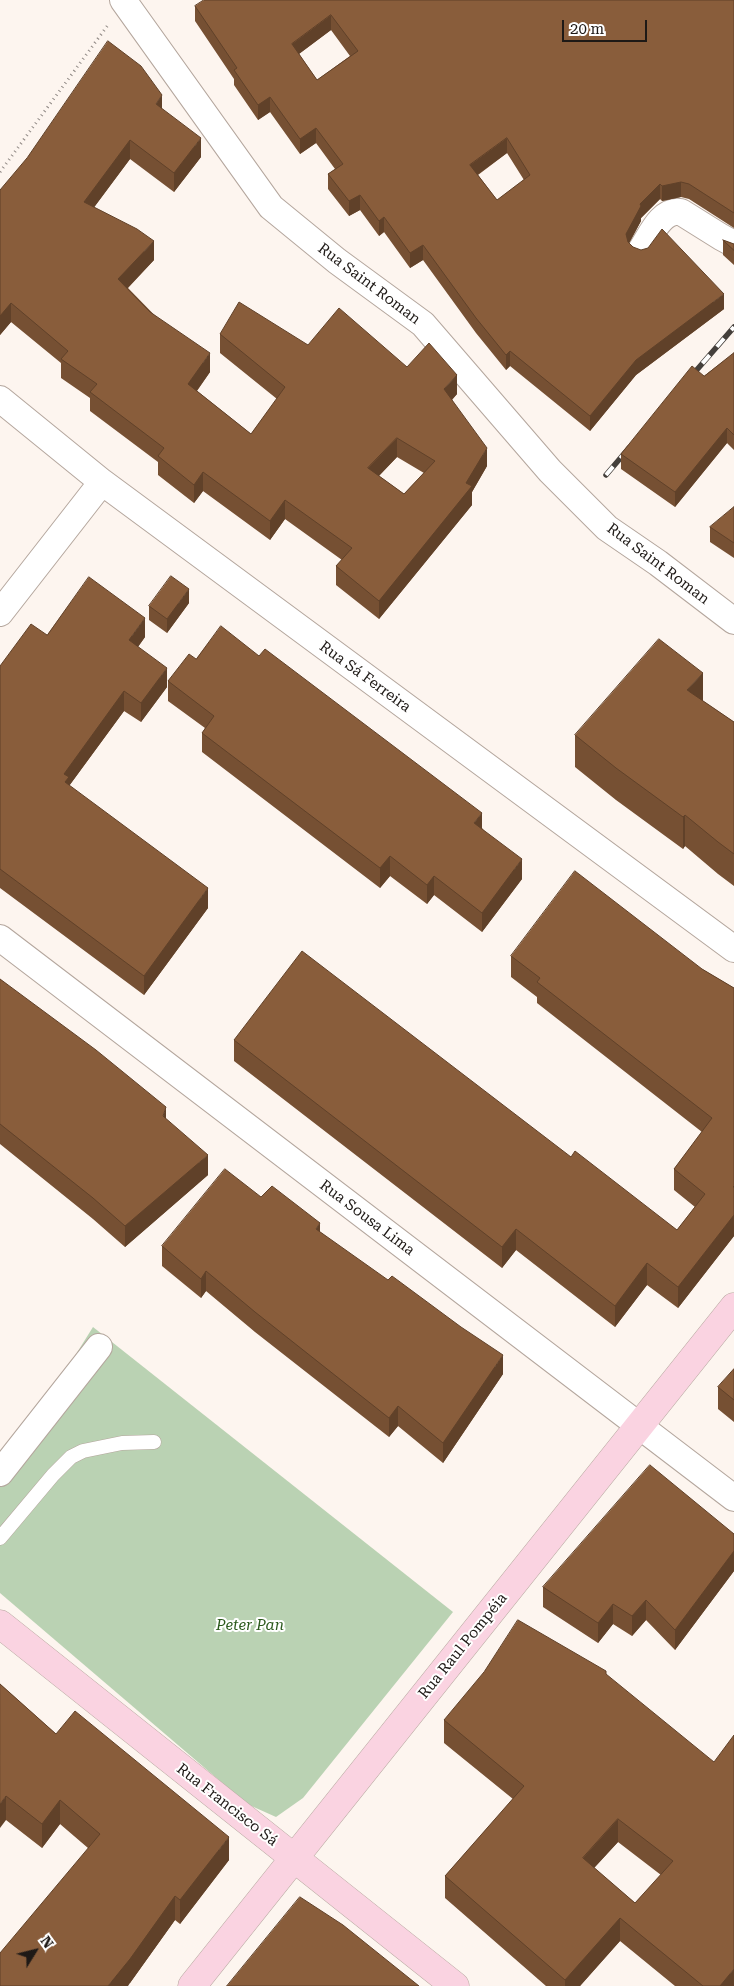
<!DOCTYPE html>
<meta charset="utf-8">
<style>
body{margin:0}
#map{position:relative;width:734px;height:1986px;overflow:hidden;background:#fdf5ef;font-family:"Roboto Serif",serif}
canvas{display:block}
.north{position:absolute;left:10px;top:1926px;width:50px;height:50px;-webkit-text-stroke:4px #fff;paint-order:stroke;rotate:54deg;font-size:14px;font-weight:700;line-height:20px;text-align:center;color:#1e1916}
.north::after{content:'';display:block;margin:auto;width:18px;height:22px;background:#1e1916;clip-path:polygon(50% 0,100% 100%,50% 72%,0 100%)}
.scale{position:absolute;left:562px;top:20px;width:85px;height:22px;box-sizing:border-box;border:2px solid #1e1916;border-top:0;padding-left:6px;font-size:15px;line-height:18px;white-space:nowrap;color:#1e1916;-webkit-text-stroke:4px #fff;paint-order:stroke}
</style>
<div id="map">
<canvas width="734" height="1986"></canvas>
<div class="north">N</div>
<div class="scale">20 m</div>
</div>
<script>
const ctx = document.querySelector('canvas').getContext('2d');
ctx.lineJoin = 'round';
function fillPath(path, color) {
  ctx.fillStyle = color;
  ctx.fill(path, 'evenodd');
}
function trace(path, color, width, dash) {
  ctx.strokeStyle = color;
  ctx.lineWidth = width;
  ctx.lineCap = dash ? 'butt' : 'round';
  ctx.setLineDash(dash || []);
  ctx.stroke(path);
}
function drawText(font, color, halo, rows, align = 'center') {
  ctx.font = font + ' "Roboto Serif",serif';
  ctx.lineWidth = 4;
  ctx.setLineDash([]);
  ctx.textBaseline = 'middle';
  ctx.strokeStyle = halo;
  ctx.fillStyle = color;
  for (const [text, x, y, turn = 0] of rows) {
    ctx.save();
    ctx.translate(x, y);
    ctx.rotate((+turn || 0) * Math.PI / 180);
    ctx.textAlign = isNaN(turn) ? turn : align;
    if (halo) ctx.strokeText(text, 0, 0);
    ctx.fillText(text, 0, 0);
    ctx.restore();
  }
}
fillPath(new Path2D(`
 M93 1327 453 1612 303 1798 276 1817 247 1804 0 1593V1476Z`), '#bad2b3');
const lane = new Path2D(`
 M0 1538 53 1475 71 1457 83 1451 122 1443 154 1442`);
const street = new Path2D(`
 M123 0 271 207 337 261 423 324 550 471 607 528 658 563 734 621
 M641 250C651 235 661 209 681 212L721 237 734 244
 M0 399 102 482 734 949
 M0 613 102 482
 M0 938 734 1498
 M0 1473 99 1347`);
const secondary = new Path2D(`
 M0 1624 455 1986
 M192 1986 734 1307`);
trace(lane, '#b4a69d', 15);
trace(street, '#b4a69d', 28);
trace(secondary, '#b4a69d', 29);
trace(new Path2D(`
 M0 172 108 25`), '#8f8884', 3, [1, 4]);
trace(lane, '#fff', 14);
trace(street, '#fff', 26);
trace(secondary, '#fad3e1', 28);
const rail = new Path2D(`
 M688 380 734 327
 M606 475 629 448`);
trace(rail, '#443f3b', 5.5);
trace(rail, '#fff', 4, [11]);
fillPath(new Path2D(`
 M734 0V228L689 199 681 197 662 201 660 199 641 218V221L629 243 633 247 724 309 636 375 590 431 510 366 506 370 476 333 423 260 410 268 384 232 379 236 360 210 349 216 328 189V174L335 169 316 143 300 154 270 112 258 120 234 85V79L195 21V6ZM331 30 350 56 317 80 299 54ZM507 153 524 180 497 200 478 175Z
 M162 109 201 157 174 192 130 159 94 207 154 260 128 288 210 372 197 391 251 434 277 399 220 353V334L308 345 407 367 457 394 452 400 487 466 472 492V505L379 619 336 585V566L342 560 285 519 270 540 203 491 194 503 158 475V462L90 411V398L61 378V363L11 322 0 335V190ZM397 457 424 473 404 494 379 476Z
 M723 240 734 244V265L723 255Z
 M734 353V450L727 443 675 507 621 469V454L704 376Z
 M734 507V558L710 542V527Z
 M189 603 167 633 149 620V606Z
 M47 635 145 637 138 647 167 687 141 722 124 711 69 786 208 908 144 995 0 888V666Z
 M196 659 482 828 522 879 482 932 434 895 427 904 390 876 380 888 202 752V733L205 728 168 701V681Z
 M703 701 734 722V886L718 874 685 846 683 849 616 800 575 767V735Z
 M511 956 702 969 734 988V1236L678 1308 647 1285 615 1327 516 1250 502 1268 234 1061V1040L571 1157 677 1230 695 1207 674 1190V1169L702 1132 537 1003V997L511 977Z
 M0 979 166 1119 208 1175 125 1247 93 1219 0 1144Z
 M261 1197 320 1232 503 1374 443 1463 398 1426 389 1437 255 1332 206 1291 201 1298 162 1266V1246Z
 M734 1369V1422L718 1409V1387Z
 M734 1534V1571L675 1650 646 1620 632 1636 613 1624 598 1643 543 1607V1587Z
 M606 1674 734 1986H675L620 1941 580 1986H546L445 1898V1876L513 1799 444 1743V1720ZM618 1842 661 1875 635 1903 594 1868Z
 M0 1684 56 1734 229 1860 180 1924 175 1920 130 1983 88 1848 60 1824 42 1848 6 1820Z`), '#765033');
fillPath(new Path2D(`
 M331 15V30L292 59V44Z
 M162 95V114L156 104Z
 M270 97V112L258 120V105Z
 M316 128V143L300 154V139Z
 M201 138V157L174 192V173Z
 M507 138V153L470 180V165Z
 M130 140V159L84 221V202Z
 M681 182V197L662 201V186Z
 M660 184V199L641 218V221L626 249V234L640 204Z
 M360 195V210L349 216V201Z
 M384 217V232L379 236V221Z
 M154 241V260L118 298V279Z
 M423 245V260L410 268V253Z
 M724 294V309L636 375 590 431V416L636 360Z
 M11 303V322L0 335V316Z
 M510 351V366L506 370V355Z
 M210 353V372L188 403V384Z
 M457 375V394L444 408V389Z
 M727 428V443L675 507V492Z
 M397 438V457L368 487V468Z
 M487 448V466L472 492V505L379 619V601L466 483Z
 M203 472V491L194 503V485Z
 M285 500V519L270 540V521Z
 M189 589V603L167 633V619Z
 M145 618V637L129 659V640Z
 M167 668V687L141 722V703Z
 M703 673V705L687 690Z
 M124 691V711L69 786 65 802 64 774Z
 M482 813V832L474 823Z
 M685 815V846L683 849V817Z
 M390 856V876L380 888V868Z
 M522 859V879L482 932V913Z
 M434 876V895L427 904V885Z
 M208 888V908L144 995V976Z
 M166 1107V1128L163 1116Z
 M208 1155V1175L125 1247V1226Z
 M734 1215V1236L678 1308V1287Z
 M320 1223V1242L316 1229Z
 M516 1229V1250L502 1268V1247Z
 M647 1263V1285L615 1327V1306Z
 M206 1271V1291L201 1298V1279Z
 M503 1355V1374L443 1463V1443Z
 M398 1406V1426L389 1437V1418Z
 M734 1551V1571L675 1650V1630Z
 M646 1600V1620L632 1636V1616Z
 M613 1604V1624L598 1643V1623Z
 M6 1796V1820L0 1828V1804Z
 M60 1800V1824L42 1848V1824Z
 M618 1819V1842L583 1880V1858Z
 M229 1837V1860L180 1924V1900Z
 M175 1896V1920L130 1983 128 1986H108Z
 M620 1918V1941L580 1986H565V1980Z
 M734 1969V1986H720Z`), '#604129');
const building = new Path2D(`
 M204 0H734V213L689 184 681 182 662 186 660 184 640 204 641 206 626 234 628 242 633 247 641 250 648 248 662 229 724 294 636 360 590 416 510 351 506 355 476 318 423 245 410 253 384 217 379 221 360 195 349 201 328 174 343 164 316 128 300 139 270 97 258 105 234 70 237 68 195 6ZM331 15 358 51 317 80 292 44ZM507 138 530 175 497 200 470 165Z
 M108 41 141 66 162 95 156 104 201 138 174 173 130 140 84 202 137 229 154 241 118 279 150 312 210 353 188 384 251 434 285 387 220 334 239 302 308 345 339 308 407 367 429 343 457 375 444 389 487 448 466 483 472 486 379 601 336 566 352 548 285 500 270 521 203 472 194 485 158 456 164 448 90 392 97 384 61 359 68 351 11 303 0 316V190L27 158ZM397 438 435 461 404 494 368 468Z
 M723 240 734 244V250Z
 M734 353V435L727 428 675 492 621 454 692 366 704 376Z
 M734 507V543L710 527Z
 M171 576 189 589 167 619 149 606Z
 M89 577 145 618 129 640 167 668 141 703 124 691 64 774 69 777 65 782 208 888 144 976 0 869V666L31 624 47 635Z
 M221 626 259 656 265 649 482 813 474 823 522 859 482 913 434 876 427 885 390 856 380 868 202 733 214 716 168 681 189 654 196 659Z
 M659 639 703 673 687 690 734 722V854L718 842 685 815 683 817 616 768 575 735Z
 M575 871 702 969 734 988V1186L733 1187H734V1215L678 1287 647 1263 615 1306 516 1229 502 1247 234 1040 302 951 571 1157 575 1151 677 1230 705 1194 674 1169 712 1118 537 982 540 978 511 956Z
 M0 979 96 1050 166 1107 163 1116 208 1155 125 1226 93 1198 0 1124Z
 M225 1169 261 1197 272 1186 320 1223 316 1229 388 1280 392 1276 461 1327 503 1355 443 1443 398 1406 389 1418 255 1312 206 1271 201 1279 162 1246Z
 M734 1369V1400L718 1387Z
 M650 1465 734 1534V1551L675 1630 646 1600 632 1616 613 1604 598 1623 543 1587Z
 M518 1620 606 1671V1674L714 1762 734 1735V1969L720 1986H703L620 1918 565 1980 445 1876 524 1786 444 1720 484 1672ZM618 1819 673 1861 635 1903 583 1858Z
 M0 1684 56 1734 75 1711 229 1837 180 1900 175 1896 130 1959 108 1986H0V1953L100 1834 60 1800 42 1824 6 1796 0 1804Z
 M300 1897 343 1925 419 1986H227Z`);
fillPath(building, '#895d3b');
trace(building, '#604129', 1);
drawText('15px', '#1e1916', '#fff', [
 ["Rua Saint Roman",369,284,37],
 ["Rua Saint Roman",658,564,37],
 ["Rua Sá Ferreira",365,677,36],
 ["Rua Sousa Lima",367,1218,37],
 ["Rua Raul Pompéia",463,1646,-51],
 ["Rua Francisco Sá",227,1805,38]
]);
drawText('italic 15px', '#2a591b', '#fff', [
 ["Peter Pan",250,1626]
]);
</script>
